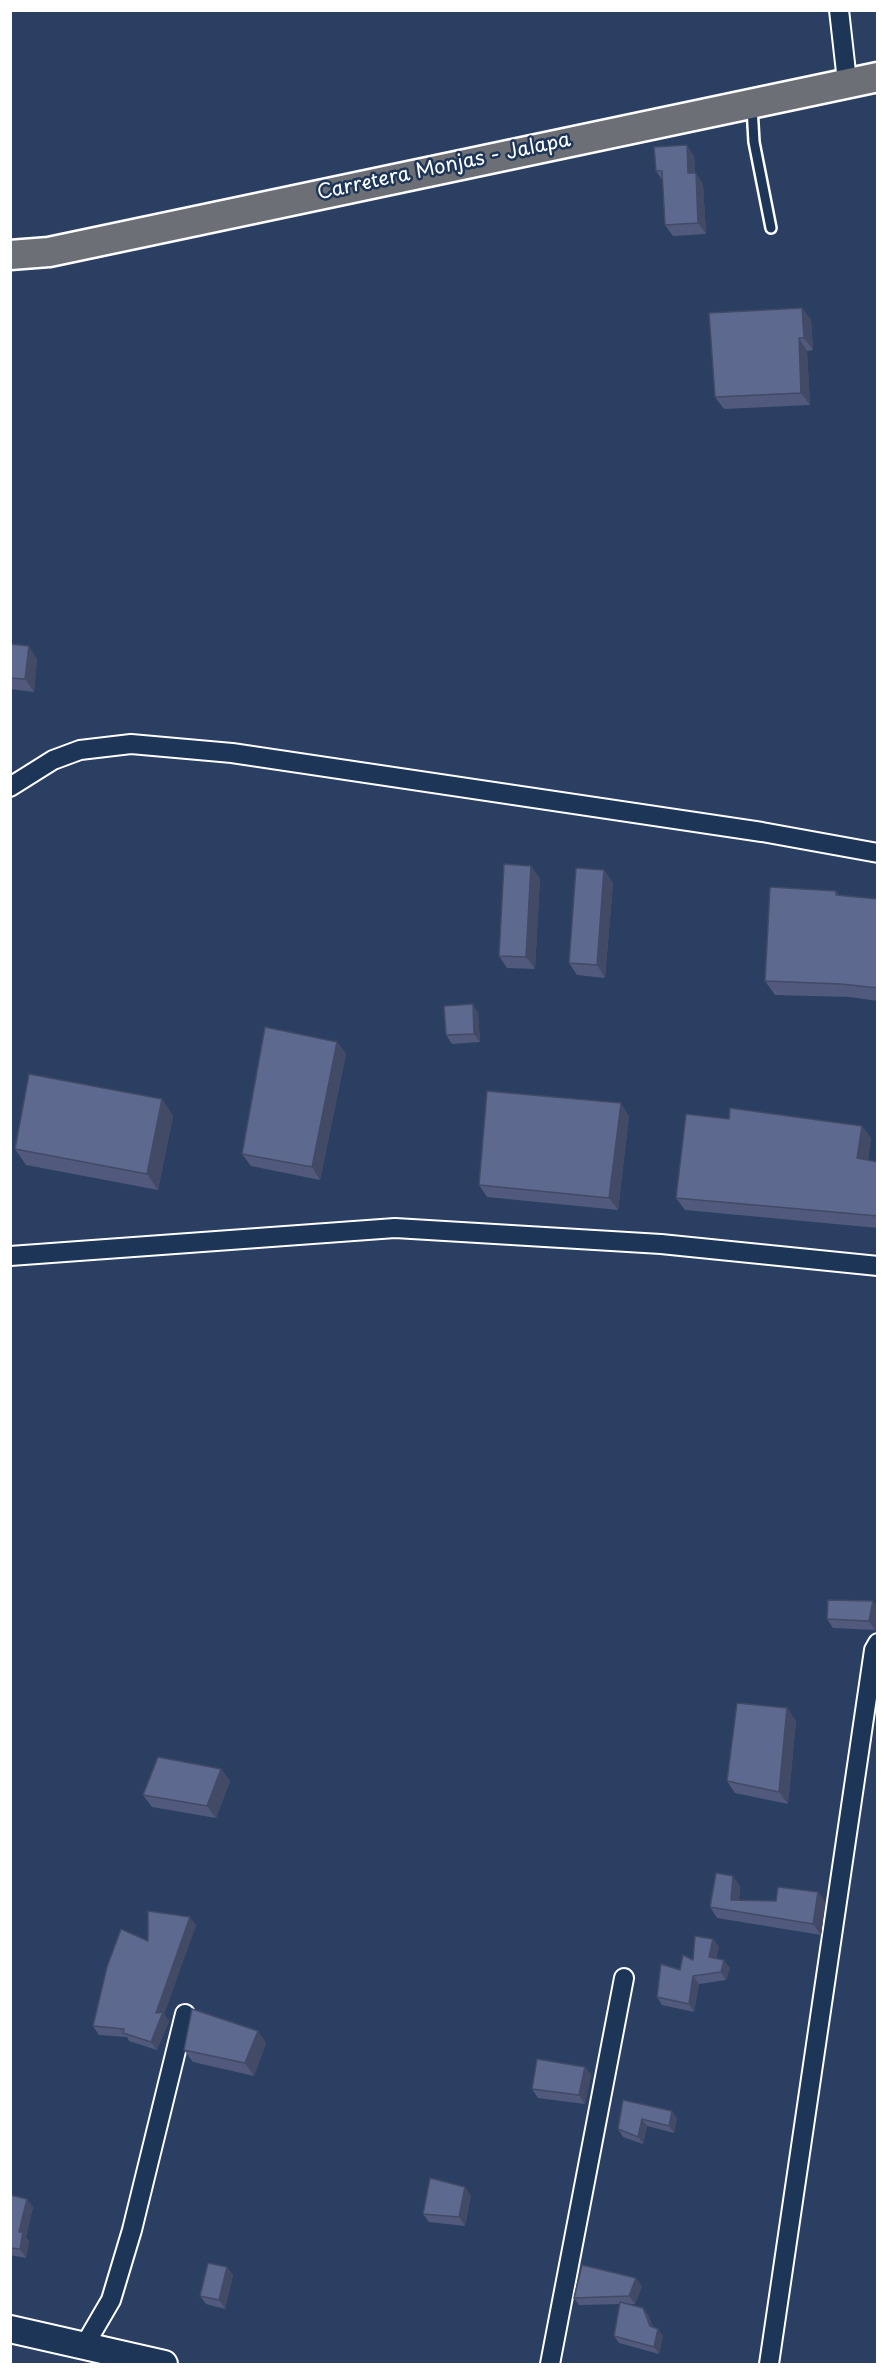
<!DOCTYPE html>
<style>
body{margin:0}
#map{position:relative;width:888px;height:2375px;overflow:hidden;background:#2a3f62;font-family:"Playpen Sans",sans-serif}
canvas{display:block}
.frame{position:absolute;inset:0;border:12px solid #fff;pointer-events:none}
</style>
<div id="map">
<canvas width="888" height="2375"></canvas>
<div class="frame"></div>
</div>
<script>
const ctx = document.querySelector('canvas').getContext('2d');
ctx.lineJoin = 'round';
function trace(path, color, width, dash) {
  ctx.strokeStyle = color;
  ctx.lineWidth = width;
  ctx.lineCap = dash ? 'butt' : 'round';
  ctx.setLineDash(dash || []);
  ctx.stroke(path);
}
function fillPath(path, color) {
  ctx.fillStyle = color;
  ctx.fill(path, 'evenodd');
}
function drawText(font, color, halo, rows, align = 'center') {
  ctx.font = font + ' "Playpen Sans",sans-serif';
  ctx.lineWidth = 5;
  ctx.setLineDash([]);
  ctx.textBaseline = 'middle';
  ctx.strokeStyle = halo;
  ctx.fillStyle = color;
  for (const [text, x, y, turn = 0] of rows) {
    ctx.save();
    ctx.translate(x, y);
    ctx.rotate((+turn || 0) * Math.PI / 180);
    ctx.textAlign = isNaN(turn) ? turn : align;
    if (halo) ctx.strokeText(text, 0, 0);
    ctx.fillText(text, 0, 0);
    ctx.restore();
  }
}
const lane = new Path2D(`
 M752 107 754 142 771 228`);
const street = new Path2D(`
 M839 10 847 81
 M10 787 53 760 80 750 131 744 232 753 762 832 878 853
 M10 1256 395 1228 661 1244 878 1266
 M83 2348 111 2300 132 2230 185 2014
 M550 2364 624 1978
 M769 2364 874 1650 878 1643`);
const secondary = new Path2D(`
 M10 2329 164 2364`);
const primary = new Path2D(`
 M10 255 49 252 878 77`);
trace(lane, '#fff', 14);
trace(street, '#fff', 22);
trace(secondary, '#fff', 30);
trace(primary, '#fff', 33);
trace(lane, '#1d3557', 9);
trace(street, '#1d3557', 18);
trace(secondary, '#1d3557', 26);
trace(primary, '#6c6f75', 28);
fillPath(new Path2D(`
 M694 156 695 173 703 184 706 234 673 236 665 225 663 181 656 171Z
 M802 308 811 320 813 350 807 351 810 405 724 409 715 397Z
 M10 644 37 659 34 692 10 689Z
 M604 870 613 883 605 978 577 975 569 963Z
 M540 878 535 969 507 968 499 956Z
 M836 891 839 896 878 899V1001L850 997 775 995 765 981Z
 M478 1012 480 1042 452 1044 446 1035Z
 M337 1042 346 1054 320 1180 251 1166 242 1154Z
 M162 1099 173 1116 158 1190 26 1165 15 1149Z
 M629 1116 618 1210 487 1197 479 1185Z
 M862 1126 871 1138 868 1160 878 1162V1228L685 1210 676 1198Z
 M873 1601 878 1608V1617L875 1630 833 1628 827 1619Z
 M787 1708 796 1721 788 1804 735 1793 727 1781Z
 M221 1769 230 1781 216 1818 152 1807 143 1795Z
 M740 1886 739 1900 776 1901 818 1892 825 1902 821 1935 717 1918 710 1907Z
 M196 1925 164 2014 169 2021 157 2050 129 2041 127 2037 99 2035 93 2026 148 1941Z
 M713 1939 719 1947 716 1959 730 1968 726 1980 699 1984 694 2012 662 2005 657 1997 680 1970 693 1960Z
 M258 2031 266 2043 254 2076 193 2062 184 2050Z
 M585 2067 591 2075 585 2104 538 2098 532 2089Z
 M623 2100 677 2118 674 2133 647 2126 643 2144 623 2137 618 2129Z
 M10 2195 33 2207 26 2237 29 2241 26 2258 10 2255Z
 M471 2195 465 2226 429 2222 423 2214Z
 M233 2275 225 2309 206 2304 200 2296Z
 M642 2286 635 2304H627L643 2308 648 2315 653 2327 663 2336 659 2354 619 2343 614 2336 620 2304 579 2305 574 2298Z`), '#515a7c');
fillPath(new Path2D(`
 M687 145 694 156 696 184 688 173Z
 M696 173 703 184 706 234 698 223Z
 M802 308 811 320 813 350 804 338Z
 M799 338 807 351 810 405 801 393Z
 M29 646 37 659 34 692 25 679Z
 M531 866 540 878 535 969 526 957Z
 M604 870 613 883 605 978 597 965Z
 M473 1004 478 1012 480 1042 474 1034Z
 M337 1042 346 1054 320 1180 312 1167Z
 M162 1099 173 1116 158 1190 147 1174Z
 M621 1103 629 1116 618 1210 609 1198Z
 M862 1126 871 1138 866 1170 857 1158Z
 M873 1601 878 1608V1617L875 1630 869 1621Z
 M787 1708 796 1721 788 1804 779 1792Z
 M221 1769 230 1781 216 1818 207 1806Z
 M733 1876 740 1886 739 1911 731 1900Z
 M818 1892 825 1902 821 1935 813 1924Z
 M190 1917 196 1925 164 2014 169 2021 157 2050 151 2042 156 2013Z
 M713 1939 719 1947 714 1965 709 1957Z
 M724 1960 730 1968 726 1980 721 1972Z
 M693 1976 699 1984 694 2012 689 2004Z
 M258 2031 266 2043 254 2076 245 2063Z
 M585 2067 591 2075 585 2104 579 2095Z
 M672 2111 677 2118 674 2133 669 2126Z
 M642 2119 647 2126 643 2144 638 2137Z
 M465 2187 471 2195 465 2226 459 2217Z
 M27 2199 33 2207 26 2237 29 2241 26 2258 20 2249 19 2232Z
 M227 2267 233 2275 225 2309 219 2300Z
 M636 2278 642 2286 635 2304 629 2296Z
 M643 2308 648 2315 655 2333 650 2326Z
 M658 2329 663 2336 659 2354 654 2347Z`), '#424a65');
const building = new Path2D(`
 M687 145 688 173H696L698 223 665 225 662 171H656L654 147Z
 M802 308 804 338H799L801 393 715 397 709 313Z
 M10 644 29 646 25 679 10 678Z
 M504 864 531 866 526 957 499 956Z
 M576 868 604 870 597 965 569 963Z
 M770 887 836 891V895L878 899V988L841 984 765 981Z
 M473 1004 474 1034 446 1035 444 1006Z
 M265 1027 337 1042 312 1167 242 1154Z
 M29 1074 162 1099 147 1174 15 1149Z
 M487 1091 621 1103 609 1198 479 1185Z
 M730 1108 862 1126 857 1158 878 1162V1216L676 1198 686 1114 729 1119Z
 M828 1600 873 1601 869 1621 827 1619Z
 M737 1703 787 1708 779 1792 727 1781Z
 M158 1757 221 1769 207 1806 143 1795Z
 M716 1873 733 1876 731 1900 776 1901 778 1887 818 1892 813 1924 710 1907Z
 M148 1911 190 1917 156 2013 163 2012 151 2042 123 2033 124 2029 93 2026 107 1967 121 1929 148 1941Z
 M695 1936 713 1939 709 1957 724 1960 721 1972 693 1976 689 2004 657 1997 661 1964 680 1970 683 1955 693 1960Z
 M192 2009 258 2031 245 2063 184 2050Z
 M537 2059 585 2067 579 2095 532 2089Z
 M623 2100 672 2111 669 2126 642 2119 638 2137 618 2129Z
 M430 2178 465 2187 459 2217 423 2214Z
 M10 2195 27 2199 19 2232H23L20 2249 10 2248Z
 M208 2263 227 2267 219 2300 200 2296Z
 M582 2265 636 2278 629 2296 574 2298Z
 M620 2302 643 2308 650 2326 658 2329 654 2347 614 2336Z`);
fillPath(building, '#5e6990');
trace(building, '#424a65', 1.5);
drawText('20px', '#fff', '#1d3557', [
 ["Carretera Monjas - Jalapa",444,167,-12]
]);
</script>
